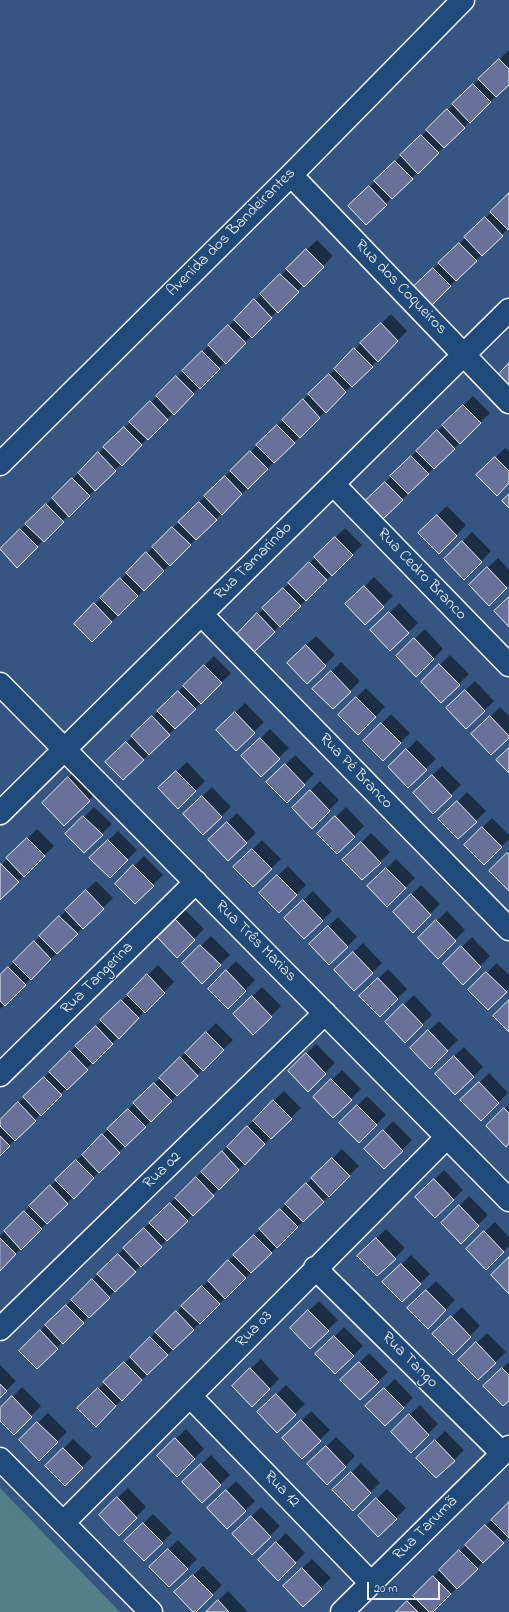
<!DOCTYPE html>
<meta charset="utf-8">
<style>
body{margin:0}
#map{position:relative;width:509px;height:1612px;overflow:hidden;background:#355683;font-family:"Indie Flower",sans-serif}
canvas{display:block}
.scale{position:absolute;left:367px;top:1582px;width:73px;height:18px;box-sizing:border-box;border:2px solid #f4f1e8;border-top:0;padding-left:5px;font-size:12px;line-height:14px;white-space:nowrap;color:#f4f1e8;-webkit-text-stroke:3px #1f4a7a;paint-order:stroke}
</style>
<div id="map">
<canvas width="509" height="1612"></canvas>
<div class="scale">20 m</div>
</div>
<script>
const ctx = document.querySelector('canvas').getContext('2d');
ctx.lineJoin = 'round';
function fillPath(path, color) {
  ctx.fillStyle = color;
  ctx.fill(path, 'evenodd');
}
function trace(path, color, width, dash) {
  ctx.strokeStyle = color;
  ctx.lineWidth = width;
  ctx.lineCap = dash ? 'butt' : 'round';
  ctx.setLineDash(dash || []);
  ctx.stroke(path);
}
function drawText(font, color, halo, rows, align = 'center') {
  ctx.font = font + ' "Indie Flower",sans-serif';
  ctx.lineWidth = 3;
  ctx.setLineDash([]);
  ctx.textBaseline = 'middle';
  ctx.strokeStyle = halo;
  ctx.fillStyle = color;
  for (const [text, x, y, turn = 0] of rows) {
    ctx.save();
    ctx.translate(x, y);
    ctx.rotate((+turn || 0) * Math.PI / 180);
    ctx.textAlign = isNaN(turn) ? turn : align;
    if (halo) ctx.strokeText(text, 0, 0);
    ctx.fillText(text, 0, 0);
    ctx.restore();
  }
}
fillPath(new Path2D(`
 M0 1488 120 1612H0Z`), '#537f87');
fillPath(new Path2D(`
 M509 50V83L366 223 350 206Z
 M509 195V228L430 305 414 288Z
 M317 240 333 256 17 566 1 549Z
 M391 314 407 331 92 641 75 624Z
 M473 396 490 413 382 519 365 502Z
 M505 448 509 451V482L478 475Z
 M447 506 466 525 439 553 419 533Z
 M345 528 362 545 254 651 238 634Z
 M472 532 491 551 464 579 445 559Z
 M498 558 509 570V585L489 604 470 585Z
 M374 577 393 596 365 624 347 604Z
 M399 603 418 623 390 650 372 631Z
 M425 629 443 649 416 676 397 656Z
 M316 636 335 655 307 682 288 663Z
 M450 655 469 674 441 701 422 682Z
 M214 656 231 673 124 779 107 762Z
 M341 662 360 681 333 708 314 689Z
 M475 681 494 701 466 728 447 708Z
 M366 688 385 707 358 734 339 715Z
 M245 703 264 722 236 749 217 730Z
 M500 707 509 716V737L473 734Z
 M391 714 410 733 383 760 364 741Z
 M270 729 289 748 261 775 242 756Z
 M417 740 436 759 408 786 389 767Z
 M295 755 314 774 287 801 268 782Z
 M187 762 205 781 178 808 159 788Z
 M442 766 461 785 433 812 414 793Z
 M79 768 99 790 64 825 53 793Z
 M320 781 339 800 312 827 293 808Z
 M212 787 231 807 203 834 184 814Z
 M467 792 486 811 458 838 440 819Z
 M94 807 112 824 84 851 67 834Z
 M346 807 364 826 337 853 318 834Z
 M237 813 256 833 228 860 209 840Z
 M492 818 509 835V839L484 864 465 845Z
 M37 829 54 846 0 899V866Z
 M118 831 137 850 110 877 91 858Z
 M371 833 390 852 362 879 344 860Z
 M262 840 281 859 253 886 235 867Z
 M144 856 163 875 135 902 116 884Z
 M396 859 415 878 388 905 369 886Z
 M288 866 306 885 279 912 260 893Z
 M96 881 113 898 0 1009V976Z
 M421 885 440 904 413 931 394 912Z
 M313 891 332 911 304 938 285 918Z
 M185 910 204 929 177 956 158 937Z
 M447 911 465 930 438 957 419 938Z
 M338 917 357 937 329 964 310 944Z
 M211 936 230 955 202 982 183 963Z
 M472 937 490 956 463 983 444 964Z
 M363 943 382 963 354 990 336 970Z
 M236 961 255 980 228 1008 209 989Z
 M497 963 509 975V989L488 1009 469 990Z
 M158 965 174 982 0 1154V1121Z
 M388 969 407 989 380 1015 361 996Z
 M262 987 281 1006 253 1034 234 1014Z
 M414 995 432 1015 405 1041 386 1022Z
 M439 1021 458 1040 430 1067 411 1048Z
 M216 1023 233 1040 0 1269V1236Z
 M316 1044 335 1063 308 1090 289 1071Z
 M464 1047 483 1067 455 1094 436 1074Z
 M342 1070 361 1089 333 1116 314 1097Z
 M489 1073 508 1093 481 1119 462 1100Z
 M284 1091 301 1108 37 1367 20 1351Z
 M367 1096 386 1115 359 1142 340 1123Z
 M509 1104V1142L487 1126Z
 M393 1121 412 1140 384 1168 366 1149Z
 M342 1149 359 1166 96 1425 79 1408Z
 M444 1170 463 1190 435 1217 417 1197Z
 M469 1196 488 1215 461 1242 442 1223Z
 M495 1222 509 1237V1246L486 1268 467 1249Z
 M386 1229 405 1248 377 1275 359 1256Z
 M411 1255 430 1274 402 1301 384 1282Z
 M436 1281 455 1300 428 1327 409 1308Z
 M319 1301 338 1320 310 1347 291 1328Z
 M462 1307 480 1326 453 1353 434 1334Z
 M344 1327 363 1346 335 1373 317 1354Z
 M487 1333 506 1352 478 1379 459 1360Z
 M369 1353 388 1372 360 1399 342 1380Z
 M261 1359 279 1379 252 1406 233 1386Z
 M509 1362V1399L485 1386Z
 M0 1365 16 1381 0 1396Z
 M395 1379 413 1398 385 1425 367 1406Z
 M286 1385 305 1404 277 1431 258 1412Z
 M22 1387 41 1406 14 1433 0 1419V1410Z
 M420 1405 438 1424 411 1451 392 1432Z
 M311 1411 330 1430 302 1457 284 1438Z
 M48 1413 67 1432 39 1459 20 1440Z
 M186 1429 204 1449 177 1476 158 1456Z
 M445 1431 464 1450 436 1477 417 1458Z
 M336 1437 355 1456 328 1484 309 1464Z
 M73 1439 92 1457 65 1485 46 1466Z
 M211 1455 230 1475 202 1502 184 1482Z
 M361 1463 380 1483 353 1509 334 1490Z
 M236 1481 255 1501 227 1528 209 1508Z
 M128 1488 146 1507 119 1534 100 1515Z
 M387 1489 406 1508 378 1535 359 1516Z
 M509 1503V1536L483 1562 432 1612H397Z
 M261 1507 280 1526 252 1554 234 1534Z
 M153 1514 172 1533 144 1560 125 1541Z
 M286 1533 305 1553 278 1580 259 1560Z
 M178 1540 197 1559 169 1586 150 1567Z
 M312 1559 331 1578 303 1605 284 1586Z
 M203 1566 222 1585 195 1612 176 1592Z
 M228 1591 247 1611 246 1612H207Z`), '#0007');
const building = new Path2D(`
 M499 59 509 69V85L496 97 478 79Z
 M473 84 491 102 470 123 452 104Z
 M447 109 465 128 444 148 426 130Z
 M421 135 439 153 418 174 400 155Z
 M395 161 413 179 392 199 374 181Z
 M369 186 387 205 366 225 348 206Z
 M509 193V229L508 230 490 212Z
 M485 217 503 236 482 256 464 237Z
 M459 243 477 261 456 281 438 263Z
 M306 249 324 267 304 287 286 269Z
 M433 268 451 286 430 307 412 288Z
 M280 274 299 292 278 313 260 294Z
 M254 299 272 318 252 338 234 320Z
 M381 323 398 341 378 362 360 343Z
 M228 325 246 343 226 364 208 345Z
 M354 348 373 367 352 387 334 369Z
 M202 351 220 369 200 389 182 371Z
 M509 363V386L498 375Z
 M329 374 346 392 326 413 308 394Z
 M176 376 194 394 174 415 156 396Z
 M303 399 320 418 300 438 282 420Z
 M150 401 168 420 148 440 129 422Z
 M463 405 481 423 460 444 442 425Z
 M277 425 295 443 274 463 256 445Z
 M124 427 142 445 122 466 103 447Z
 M437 430 455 449 434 469 416 451Z
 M250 451 268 469 248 489 230 471Z
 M98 452 116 471 95 491 78 473Z
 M411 456 429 474 408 494 390 476Z
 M495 457 509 471V483L497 496 476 475Z
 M225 476 242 494 222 515 204 496Z
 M72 478 90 496 69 517 52 498Z
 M385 482 403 500 382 520 364 502Z
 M509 494V508L502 501Z
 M199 502 217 520 196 540 178 522Z
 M46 504 64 522 44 542 25 524Z
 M437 515 457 536 439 554 418 533Z
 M172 527 191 545 170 566 152 547Z
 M20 529 38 547 17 568 0 549Z
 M335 537 353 555 332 576 314 557Z
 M462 541 482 562 464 580 444 559Z
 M146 552 164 571 144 591 126 573Z
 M309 562 327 580 306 601 288 583Z
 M487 567 507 588 489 606 469 585Z
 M120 578 138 596 118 616 100 598Z
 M364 586 384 607 365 625 345 604Z
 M283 588 301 606 280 627 262 608Z
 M509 597V627L494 611Z
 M94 603 112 622 92 642 74 624Z
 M389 612 409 633 390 651 370 630Z
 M257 613 275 632 254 652 237 634Z
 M414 638 434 659 416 677 396 656Z
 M306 645 326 666 307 684 287 663Z
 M439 664 460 685 441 703 421 682Z
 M204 665 222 683 201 704 183 686Z
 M331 671 351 692 333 709 312 689Z
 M465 690 485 711 466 729 446 708Z
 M178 691 196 709 175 729 157 711Z
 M356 697 376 717 358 735 338 715Z
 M235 712 255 733 236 751 216 730Z
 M152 716 170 735 149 755 131 736Z
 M490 716 509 736V738L491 755 471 734Z
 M381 723 401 743 383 761 363 741Z
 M260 738 280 759 261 777 241 756Z
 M126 742 144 760 123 780 105 762Z
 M509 748V773L496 760Z
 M406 749 427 770 408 788 388 767Z
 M285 764 305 785 287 803 266 782Z
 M176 771 196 791 178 809 158 788Z
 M432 775 452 796 433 814 413 793Z
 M68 777 90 801 64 826 42 803Z
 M310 790 330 811 312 829 292 808Z
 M202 796 222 817 203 835 183 814Z
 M457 801 477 822 458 839 438 819Z
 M83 816 103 835 84 853 65 834Z
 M335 816 355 837 337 854 317 834Z
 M227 822 247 843 228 861 208 840Z
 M482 827 502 847 484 865 464 845Z
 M27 838 45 856 24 877 6 858Z
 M108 840 128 860 110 878 89 858Z
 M361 842 381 863 362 880 342 860Z
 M252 849 272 869 253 887 233 867Z
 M507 853 509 854V891L489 871Z
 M1 864 19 882 0 900V864Z
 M133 865 154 886 135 904 115 884Z
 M386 868 406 888 387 907 367 886Z
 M277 875 297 895 279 913 259 893Z
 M86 890 104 909 83 929 65 910Z
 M411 894 431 915 413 933 393 912Z
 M303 900 323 921 304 939 284 918Z
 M59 916 78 934 57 954 39 936Z
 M175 919 195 940 177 958 157 937Z
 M436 920 456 941 438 959 418 938Z
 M328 926 348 947 329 965 309 944Z
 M34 941 51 959 31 980 13 962Z
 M200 945 221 965 202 984 182 963Z
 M461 946 481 967 463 985 443 964Z
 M353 952 373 973 354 991 334 970Z
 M8 967 26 985 5 1006 0 1001V975Z
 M226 970 246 991 228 1009 208 989Z
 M486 972 507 992 488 1010 468 990Z
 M147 974 165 993 145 1013 127 995Z
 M378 978 398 999 380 1017 359 996Z
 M252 996 272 1017 253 1035 233 1014Z
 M121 1000 139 1018 119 1039 100 1020Z
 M509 1000V1032L493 1016Z
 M403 1004 423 1025 405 1043 385 1022Z
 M96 1026 113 1044 93 1064 75 1046Z
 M428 1030 448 1051 430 1069 410 1048Z
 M206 1032 224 1050 203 1071 185 1053Z
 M70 1051 88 1070 67 1090 49 1072Z
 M306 1053 326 1074 308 1092 288 1071Z
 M454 1056 474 1077 455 1095 435 1074Z
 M180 1057 198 1076 177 1096 159 1078Z
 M44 1077 62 1095 41 1116 23 1097Z
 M331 1079 352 1100 333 1118 313 1097Z
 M479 1082 499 1103 481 1121 460 1100Z
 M154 1083 172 1101 151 1122 133 1103Z
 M273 1100 292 1119 271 1139 253 1121Z
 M18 1102 36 1121 15 1141 0 1126V1120Z
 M357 1105 377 1125 359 1143 339 1123Z
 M504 1108 509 1113V1143L506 1147 486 1126Z
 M128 1109 146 1127 125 1147 107 1129Z
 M247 1126 265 1144 245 1165 227 1147Z
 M383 1130 403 1151 384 1169 364 1149Z
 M102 1134 120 1153 99 1173 82 1155Z
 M0 1136 10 1146 0 1156Z
 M222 1151 239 1170 219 1190 201 1172Z
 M332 1158 350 1176 329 1197 311 1178Z
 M76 1160 94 1178 74 1199 55 1180Z
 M196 1177 214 1196 193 1216 175 1198Z
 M434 1179 454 1200 435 1218 415 1197Z
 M306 1183 324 1202 303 1222 285 1204Z
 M50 1185 68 1204 47 1224 29 1206Z
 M170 1203 188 1221 167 1241 149 1223Z
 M459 1205 479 1226 461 1244 441 1223Z
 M280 1209 298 1227 277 1248 259 1229Z
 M24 1211 42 1229 21 1250 4 1231Z
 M144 1228 162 1247 141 1267 123 1248Z
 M484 1231 504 1252 486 1270 466 1249Z
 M254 1235 272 1253 251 1273 233 1255Z
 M0 1238 16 1254 0 1271Z
 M376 1238 396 1259 377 1276 357 1256Z
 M118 1254 136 1272 115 1292 97 1274Z
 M509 1257V1294L491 1275Z
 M228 1260 246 1278 225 1299 208 1281Z
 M401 1264 421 1284 402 1302 382 1282Z
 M92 1279 110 1298 89 1318 71 1300Z
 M202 1286 220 1304 200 1324 181 1306Z
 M426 1290 446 1310 428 1329 407 1308Z
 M66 1305 84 1323 63 1344 45 1325Z
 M308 1310 329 1331 310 1349 290 1328Z
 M176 1311 194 1330 173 1350 155 1332Z
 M451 1316 471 1337 453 1355 432 1334Z
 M40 1330 58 1349 37 1369 19 1351Z
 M334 1336 354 1356 335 1374 315 1354Z
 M150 1337 168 1355 147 1375 130 1357Z
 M476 1342 496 1363 478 1380 458 1360Z
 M124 1362 142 1380 122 1401 103 1382Z
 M359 1362 379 1382 360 1400 340 1380Z
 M250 1368 270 1389 252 1407 232 1386Z
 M502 1368 509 1375V1401L503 1406 483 1386Z
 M0 1384 7 1391 0 1398Z
 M98 1388 116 1406 96 1427 77 1408Z
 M384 1388 404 1408 385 1426 365 1406Z
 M276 1394 296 1415 277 1433 257 1412Z
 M12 1396 32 1417 14 1435 0 1421V1408Z
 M409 1414 429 1435 411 1453 391 1432Z
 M301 1420 321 1441 302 1459 282 1438Z
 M37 1422 58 1442 39 1461 19 1440Z
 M175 1438 195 1459 177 1477 157 1456Z
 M435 1440 455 1461 436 1478 416 1458Z
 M326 1446 346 1467 327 1485 307 1464Z
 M63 1448 83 1468 65 1486 45 1466Z
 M201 1464 221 1485 202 1503 182 1482Z
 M351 1472 371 1493 353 1511 332 1490Z
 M226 1490 246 1511 227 1529 207 1508Z
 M117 1497 137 1518 119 1536 99 1515Z
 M376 1498 397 1519 378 1537 358 1516Z
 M509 1502V1538L491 1520Z
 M251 1516 271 1537 252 1555 232 1534Z
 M143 1523 163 1543 144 1561 124 1541Z
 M485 1525 504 1543 483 1563 465 1545Z
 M276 1542 296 1563 278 1581 258 1560Z
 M168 1549 188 1569 169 1587 149 1567Z
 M459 1550 478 1569 457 1589 439 1570Z
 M302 1568 322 1589 303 1607 283 1586Z
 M193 1575 213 1595 196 1612H193L174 1592Z
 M433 1576 451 1594 433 1612H429L413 1596Z
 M218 1600 229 1612H206Z
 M407 1601 418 1612H396Z`);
fillPath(building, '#687199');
trace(building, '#f4f1e8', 1);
const minor = new Path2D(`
 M291 175 509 402
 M0 464 291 175 463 0
 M333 484 509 665
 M201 614 509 929
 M0 684 509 1200
 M0 813 509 310
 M0 1075 196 882
 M315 1268 502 1453
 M0 1329 325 1013
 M190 1396 371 1583
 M0 1459 151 1612
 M63 1523 190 1396 447 1137
 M342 1612 509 1447`);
trace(minor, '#f4f1e8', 25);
trace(minor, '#1f4a7a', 22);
drawText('16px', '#f4f1e8', '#1f4a7a', [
 ["Avenida dos Bandeirantes",232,233,-45],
 ["Rua dos Coqueiros",400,288,46],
 ["Rua Tamarindo",254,562,-45],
 ["Rua Cedro Branco",421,575,46],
 ["Rua Pé Branco",355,772,46],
 ["Rua Três Marias",255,942,45],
 ["Rua Tangerina",98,979,-45],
 ["Rua 02",163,1171,-44],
 ["Rua 03",255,1330,-46],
 ["Rua Tango",409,1361,45],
 ["Rua 12",281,1490,46],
 ["Rua Tarumã",426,1529,-45]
]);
</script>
